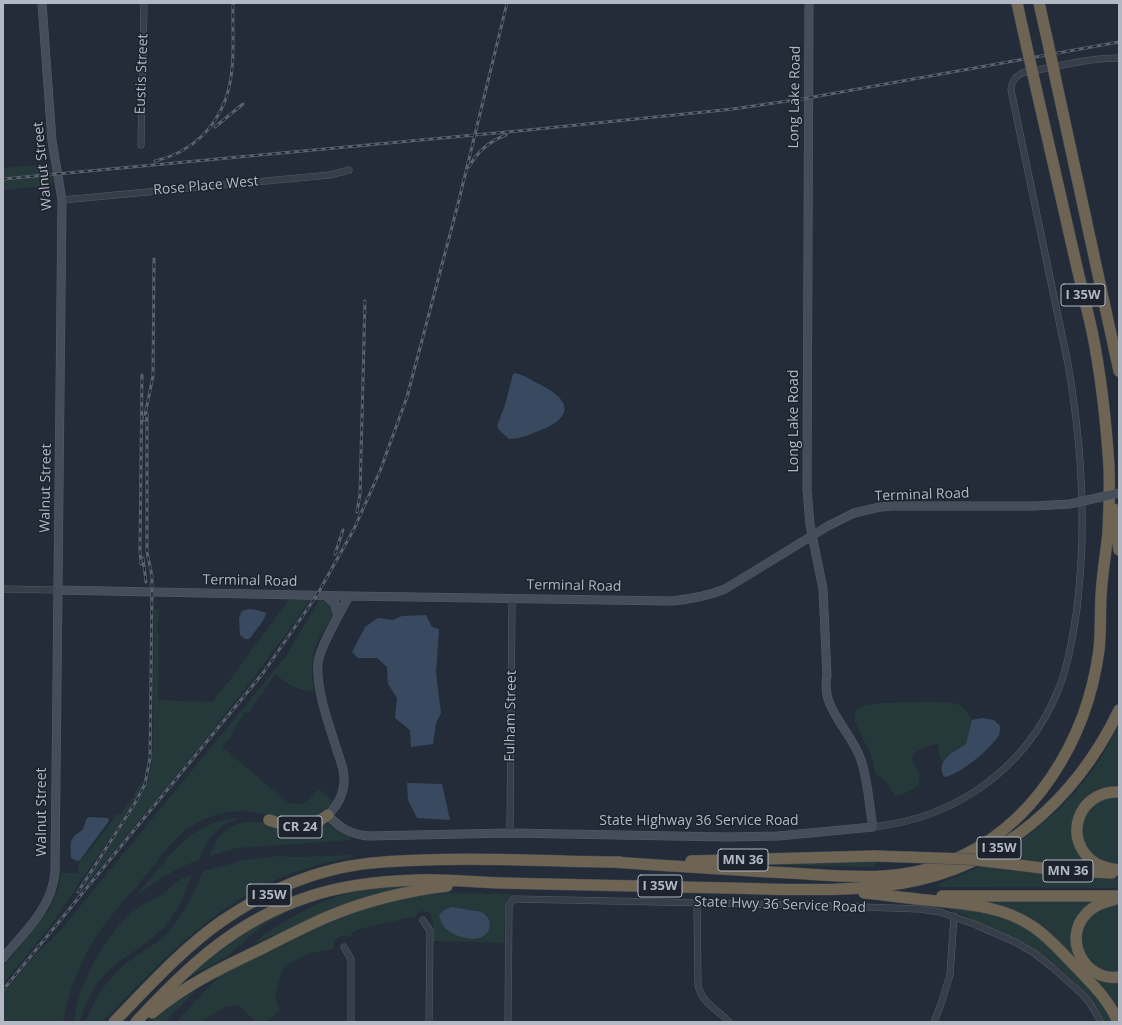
<!DOCTYPE html>
<style>
body{margin:0}
#map{position:relative;width:1122px;height:1025px;overflow:hidden;background:#232c38;font-family:"Open Sans",sans-serif}
canvas{display:block}
.frame{position:absolute;inset:0;border:4px solid #b2b9c5;pointer-events:none}
</style>
<div id="map">
<canvas width="1122" height="1025"></canvas>
<div class="frame"></div>
</div>
<script>
const ctx = document.querySelector('canvas').getContext('2d');
ctx.lineJoin = 'round';
function fillPath(path, color) {
  ctx.fillStyle = color;
  ctx.fill(path, 'evenodd');
}
function trace(path, color, width, dash) {
  ctx.strokeStyle = color;
  ctx.lineWidth = width;
  ctx.lineCap = dash ? 'butt' : 'round';
  ctx.setLineDash(dash || []);
  ctx.stroke(path);
}
function drawText(font, color, halo, rows, align = 'center') {
  ctx.font = font + ' "Open Sans",sans-serif';
  ctx.lineWidth = 3;
  ctx.setLineDash([]);
  ctx.textBaseline = 'middle';
  ctx.strokeStyle = halo;
  ctx.fillStyle = color;
  for (const [text, x, y, turn = 0] of rows) {
    ctx.save();
    ctx.translate(x, y);
    ctx.rotate((+turn || 0) * Math.PI / 180);
    ctx.textAlign = isNaN(turn) ? turn : align;
    if (halo) ctx.strokeText(text, 0, 0);
    ctx.fillText(text, 0, 0);
    ctx.restore();
  }
}
fillPath(new Path2D(`
 M50 164 53 185 3 190V168Z
 M289 599 310 600C241 700 161 793 84 887H83L143 793 148 781 151 767 153 748 154 609H159C160 617 157 624 157 633H159L158 700 212 702 233 676Z
 M319 600C327 601 334 605 333 614 332 620 326 627 322 633 311 651 310 670 314 691 297 692 288 683 275 675L248 713 245 712 232 733 233 734 222 747 286 801C302 809 308 800 319 789L333 801C326 812 312 823 298 822 286 822 272 816 260 813 245 810 229 811 215 815 204 819 192 824 183 832 169 844 159 860 147 874 125 900 100 925 85 956 75 977 67 999 63 1022H3V993L35 955 59 932 286 656Z
 M930 702C952 703 961 699 972 720L966 744 952 753 942 762 939 755 938 744 931 745 914 753 912 761 919 772V785L908 792 896 796 881 777 875 774 873 759 857 727 854 716 857 709 862 706 882 703Z
 M1119 725V789H1112L1074 822 1093 866 1015 860 1018 847 1005 855 1004 859 995 858C1048 826 1093 781 1119 725Z
 M140 783 142 784 139 792 118 826 49 928 3 984V967L49 910 59 886 61 873H78L79 862 94 845 116 815H120L133 797Z
 M1119 794V866L1102 862 1085 848 1080 831 1089 805Z
 M235 818 236 819C214 828 208 839 199 860 177 867 158 880 139 894L138 893C169 859 186 824 235 818Z
 M246 822H264L285 830 327 824 350 836 351 840 237 848 209 856C218 836 224 827 246 822Z
 M353 855V857C321 863 290 872 261 887 199 919 150 973 102 1022H86C95 993 116 968 142 952 149 948 158 942 164 936 183 918 193 894 203 871L237 862V861L278 856 296 857Z
 M878 861 873 867 769 865V863Z
 M983 866 1009 869 1010 871 1014 869 1119 878V888L939 887 937 886 938 884Z
 M192 875C185 893 178 912 165 926 153 938 138 949 124 958 101 973 87 997 80 1022H74C78 984 105 934 135 910 144 903 154 899 164 893 169 889 173 884 178 881 182 878 188 877 192 875Z
 M429 884 331 910 256 943V941C288 917 330 894 371 888 390 885 410 885 429 884Z
 M444 893 509 894 511 896 506 900 505 905 504 943 433 941V922L429 912 421 911 417 914 415 918 412 917 359 929 352 933 350 937C344 935 339 936 334 941L333 949 308 954 285 966 281 973 275 998 280 1010 269 1020 256 1022 239 1005 225 1007 200 1022H176L226 969 347 913 393 900ZM452 907 482 912 487 915 490 921C490 926 488 933 483 935 473 941 448 935 442 925 441 922 440 918 439 915Z
 M980 902H1093L1088 907 1075 955 1119 980V1017L1049 936Z
 M1111 904H1119V974H1106L1082 956V924L1087 916Z
 M943 907H959L1006 917 1035 932 1082 978 1115 1022H1106C1087 991 1060 964 1028 946 1009 935 989 927 969 918L970 917Z
 M285 910 286 912 260 928 240 945 228 956 190 977H188L190 973 238 935Z
 M201 985 165 1022H150L174 1002Z`), '#26393a');
fillPath(new Path2D(`
 M515 373C525 375 532 381 541 385 576 403 570 420 536 432 526 436 519 439 509 439L499 430 497 426 505 405 513 374Z
 M249 609 257 610 266 613C264 622 256 629 251 637L249 639H245L240 635 239 618 242 611Z
 M426 615 432 627 439 629 436 673 441 713 436 723 433 744 411 747 410 730 395 718 397 698 388 684 387 667 377 658H358L352 652 365 627 378 618 393 620 402 616Z
 M983 718 994 720 1000 726C1000 729 1000 732 999 735 992 748 958 776 944 777 935 760 954 752 966 744L972 720Z
 M407 783 442 784 450 820 417 818 408 800Z
 M89 817 108 818 109 821 80 860 77 861 71 858C71 853 69 842 73 838 80 829 83 835 86 819Z
 M452 907 482 912C494 919 492 934 479 938 468 941 447 934 442 924 441 922 440 918 439 915L444 910Z`), '#394a60');
const street = new Path2D(`
 M141 145 144 3
 M62 200 330 175 349 170
 M3 589 57 590
 M873 827C957 818 1028 767 1059 688 1069 662 1073 635 1077 608 1087 526 1082 445 1068 364L1011 90C1012 80 1016 75 1025 72 1056 67 1087 58 1119 58
 M510 833 512 598
 M697 903 698 985C701 1002 717 1009 729 1022
 M423 920 430 931 429 1022
 M344 947 351 959V1022
 M508 1022 509 905 513 899H516L803 905 920 909 940 912 974 924 1015 942 1034 953 1052 967 1082 994 1089 1002 1101 1022
 M934 1022 941 1004 950 975 954 916`);
const secondary = new Path2D(`
 M57 590 349 596 672 601C691 599 708 596 725 589L828 526 854 513 880 507 893 506H1034
 M326 596 335 604 338 617
 M349 596C340 613 320 646 318 663 316 689 328 722 336 747 339 758 345 769 344 780 344 794 338 805 328 815 339 828 351 834 368 836L510 833 728 837 778 836 873 827C869 806 868 780 861 760 852 731 820 709 827 676L823 589 810 525 807 489 809 3
 M3 958C25 931 52 908 55 872L62 200 52 141 42 3`);
const highway = new Path2D(`
 M1017 3 1027 48
 M1039 3 1048 43
 M1056 81 1119 371
 M1114 509 1119 550
 M1119 792C1078 790 1061 840 1095 863 1102 867 1111 869 1119 870
 M269 820C292 828 307 831 328 815
 M691 861 874 856
 M613 862C672 866 731 870 790 873 843 876 898 883 948 862 1035 828 1087 739 1099 650 1101 632 1100 614 1101 596 1102 575 1106 553 1108 532 1109 510 1110 488 1109 466 1106 421 1101 375 1092 331 1086 304 1079 277 1073 250 1061 196 1048 142 1036 88
 M1018 865 1058 870 1112 873
 M864 893C885 895 906 898 927 900 963 904 1001 905 1032 926 1049 937 1062 953 1076 967 1092 984 1109 1000 1118 1022
 M942 896H1119
 M1116 899C1105 902 1094 905 1086 914 1062 939 1085 982 1119 977
 M152 1013C184 986 221 968 259 950 281 939 304 927 327 917 365 901 406 891 447 886
 M114 1022C148 987 182 949 222 921 257 897 299 877 340 868 368 862 396 861 424 860 489 857 554 862 620 862
 M136 1022C187 967 235 921 308 897 343 885 380 881 417 880 445 879 472 882 500 883 576 885 651 886 727 888 785 889 845 893 903 883 1001 867 1077 798 1119 710`);
trace(street, '#555c66', 7);
trace(secondary, '#555c66', 9);
trace(highway, '#424953', 12);
trace(street, '#373e49', 6);
trace(secondary, '#454d5b', 8);
trace(highway, '#6e6454', 11);
const rail = new Path2D(`
 M215 127 243 104
 M155 161C172 157 188 149 201 137 240 99 232 54 233 5
 M469 167C477 152 490 141 506 135
 M3 179 528 130 733 109 808 98 1119 42
 M144 420 153 376 154 259
 M357 512 360 494 365 301
 M335 554 343 530
 M143 558 146 582
 M141 564 140 550 142 375
 M78 892 135 803 145 784 150 758 152 592V576L147 552V414
 M3 990 263 673 317 595 354 529 380 471 407 397 458 204 507 3`);
trace(rail, '#59626f', 3);
trace(rail, '#1c232d', 1.5, [4.5]);
const secondaryBridge = new Path2D(`
 M1034 506 1070 504 1119 493`);
const highwayBridge = new Path2D(`
 M1048 43 1056 81
 M1027 48 1036 88
 M874 856 967 859 1018 865`);
trace(secondaryBridge, '#555c66', 9, []);
trace(highwayBridge, '#424953', 12, []);
trace(secondaryBridge, '#454d5b', 8);
trace(highwayBridge, '#6e6454', 11);
for (const [x, y, w] of [
 [1083,295,44],
 [300,827,44],
 [999,848,44],
 [743,860,50],
 [1068,871,50],
 [660,886,44],
 [269,895,44]
]) {
  const box = new Path2D();
  box.roundRect(x - w / 2, y - 11, w, 22, 3);
  ctx.fillStyle = '#1c232d';
  ctx.fill(box);
  trace(box, '#b2b9c5', 1);
}
drawText('bold 13px', '#b2b9c5', null, [
 ["I 35W",1083,295],
 ["CR 24",300,827],
 ["I 35W",999,848],
 ["MN 36",743,860],
 ["MN 36",1068,871],
 ["I 35W",660,886],
 ["I 35W",269,895]
]);
drawText('14px', '#b2b9c5', '#1c232d', [
 ["Eustis Street",142,74,-88],
 ["Long Lake Road",795,97,-89],
 ["Walnut Street",43,166,-96],
 ["Rose Place West",206,186,-5],
 ["Long Lake Road",794,421,-90],
 ["Walnut Street",46,488,-89],
 ["Terminal Road",922,495,-2],
 ["Terminal Road",250,581,1],
 ["Terminal Road",574,586,1],
 ["Fulham Street",511,716,-89],
 ["Walnut Street",42,812,-90],
 ["State Highway 36 Service Road",699,821],
 ["State Hwy 36 Service Road",780,905,2]
]);
</script>
